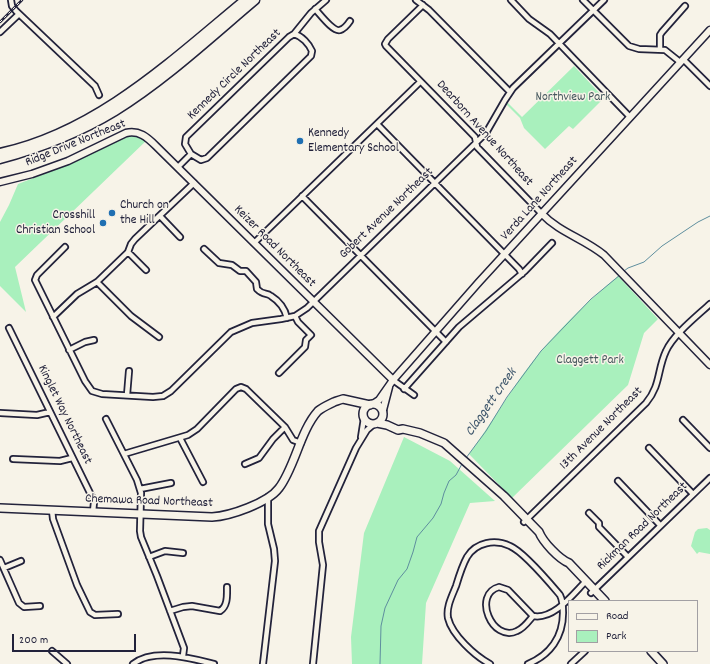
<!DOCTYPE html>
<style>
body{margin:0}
#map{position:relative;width:710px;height:664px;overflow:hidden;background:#f7f3e8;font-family:Dekko,sans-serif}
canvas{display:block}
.legend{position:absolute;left:568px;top:600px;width:130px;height:52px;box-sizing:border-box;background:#f7f3e8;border:1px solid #a29fa3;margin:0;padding:5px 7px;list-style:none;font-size:12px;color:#22223b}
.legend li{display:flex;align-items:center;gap:8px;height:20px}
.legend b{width:20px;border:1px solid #a29fa3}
.scale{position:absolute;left:12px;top:634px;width:124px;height:18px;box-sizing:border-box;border:2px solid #22223b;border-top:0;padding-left:5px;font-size:12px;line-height:14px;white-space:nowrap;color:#22223b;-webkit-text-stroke:3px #f7f3e8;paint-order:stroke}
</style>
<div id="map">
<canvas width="710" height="664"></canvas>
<ul class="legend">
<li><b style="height:5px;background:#f7f3e8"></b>Road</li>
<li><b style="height:11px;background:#a9f0bd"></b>Park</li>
</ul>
<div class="scale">200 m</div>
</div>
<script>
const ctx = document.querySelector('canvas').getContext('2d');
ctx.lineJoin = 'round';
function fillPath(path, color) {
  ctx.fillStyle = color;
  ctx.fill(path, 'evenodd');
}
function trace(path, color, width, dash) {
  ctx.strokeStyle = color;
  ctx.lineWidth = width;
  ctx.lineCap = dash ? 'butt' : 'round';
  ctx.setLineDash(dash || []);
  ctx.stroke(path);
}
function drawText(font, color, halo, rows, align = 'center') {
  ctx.font = font + ' Dekko,sans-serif';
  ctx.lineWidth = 3;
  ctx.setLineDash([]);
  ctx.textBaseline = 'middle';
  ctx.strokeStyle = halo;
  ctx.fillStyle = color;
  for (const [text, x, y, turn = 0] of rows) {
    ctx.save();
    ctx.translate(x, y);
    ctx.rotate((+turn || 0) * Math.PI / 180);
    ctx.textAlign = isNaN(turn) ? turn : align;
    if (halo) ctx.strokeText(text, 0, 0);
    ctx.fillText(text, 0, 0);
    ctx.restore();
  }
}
fillPath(new Path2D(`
 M574 66 604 98 573 129 569 126 545 149 524 128 520 118 504 102 505 100 522 117Z
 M127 135H136L147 140 15 267 26 312 0 286V222L9 205 18 184 75 162Z
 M618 276 658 319 644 333 628 385 512 498 469 454C494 420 514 383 541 351 564 324 590 299 618 276Z
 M404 437 450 461 495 501 470 503 426 603 422 664H352L351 637 364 533Z
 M707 528 710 530V554L699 552 697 554 691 546 695 532 698 529Z`), '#a9f0bd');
trace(new Path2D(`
 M624 271 628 268 644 262 662 246 698 222 710 216
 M466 458 486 431 507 397 541 351 591 299 620 275
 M380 664 381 626 385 608 398 580 407 569 413 552 417 537 433 518 441 504 444 493 449 481 456 475 463 462`), '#5e8e9e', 1);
const minor = new Path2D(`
 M11 0 12 6 16 11 95 86 99 95
 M416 0 429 10 510 92
 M511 0 529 19 550 34 630 117
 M583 0 629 46 639 49 665 50 680 62
 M423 5 388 39 385 44 386 46 475 137 477 147 541 213
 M315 9C320 14 333 32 340 30 344 29 348 24 350 21
 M0 32 19 14
 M294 34C302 36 309 44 312 51L311 56 207 158 201 160 191 154 185 144 186 137 289 37Z
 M294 34 311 13 326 0
 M660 49V35L662 32 685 6
 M683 59 710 86
 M377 124 519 269 522 274
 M178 167 191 154
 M302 196 446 342
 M160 216 180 237
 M254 243 420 82
 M65 247 37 275 35 280 85 381 92 391 102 394 153 397 163 396 171 391 231 332 252 323 281 319 295 316 307 308 486 133 505 100 513 88 604 0
 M204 249 219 263 232 265 240 271H246L256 282 257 289C264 296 266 292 271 296 279 301 285 309 287 318
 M128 252 146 270
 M97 282 131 316 159 337
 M53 317 77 294 97 282 128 252 131 244 135 239 194 183
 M9 328 92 497 94 502 93 512
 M69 350 85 342 94 340
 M279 373 305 347 306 340 311 335 298 322 295 316
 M393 380 414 395
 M404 389 459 327 525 271 552 243
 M127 395 129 371
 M0 413 37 415 50 412
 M106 419 137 480 141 493 140 531 141 537 157 576 184 648 183 656
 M683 420 710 448
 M361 437 364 418
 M180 438 203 482
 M649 448 693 494
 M124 454 188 435 197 429 236 389 241 387 246 389 285 427 293 440 301 443
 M13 459 60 461 72 458
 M245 464 259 458 273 439 285 427
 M618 481 660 525
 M140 489 171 483
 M52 510 53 519 77 585 90 612 95 615 118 614
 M589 513 599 523V527L628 557
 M524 522 646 403C661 385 657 370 666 351 673 335 697 316 710 304
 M149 557 165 551 183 553
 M0 560 19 603 24 607 40 606
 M4 568 21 561
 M499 587 508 590 533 616C528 622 524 628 517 631 492 643 472 594 499 587Z
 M591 593 710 478
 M170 611 183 607 192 606 220 611C228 606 227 595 227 587
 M533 616C554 620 573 594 586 581
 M52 651 67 664
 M133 664C154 648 190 658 214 664
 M263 664 275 561 274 549 268 524V497
 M313 664 323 565 319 542V531L356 448 367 430 374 424
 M490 664C475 656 452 635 448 618 446 607 452 596 456 586 459 576 462 566 467 557 476 542 495 539 510 546 524 552 549 582 560 595 563 601 563 607 563 613 563 637 550 655 528 664
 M571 664 585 651`);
const tertiary = new Path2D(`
 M0 182 32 174 68 161 126 133C139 130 147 137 156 146L393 380
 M541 213C560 233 583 238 604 255L710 365
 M373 404 379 400 393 380 479 282 710 30
 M383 410 389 387`);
const secondary = new Path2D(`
 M363 414a10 10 0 1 1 20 0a10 10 0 1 1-20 0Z
 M377 423 387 425 398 430 403 429 420 433 444 443 504 496 539 532C543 542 559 559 569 563L605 601
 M0 508 212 517C230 516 268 503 279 488 295 467 300 431 318 411 323 407 328 405 334 402 337 401 339 400 343 399L370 405
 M651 651 663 664`);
const trunk = new Path2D(`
 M0 153C97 132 171 61 245 0
 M0 159C40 148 79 133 115 111 165 80 210 38 255 0`);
trace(minor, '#22223b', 8);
trace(tertiary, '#22223b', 9);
trace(secondary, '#22223b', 10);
trace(trunk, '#22223b', 11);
trace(minor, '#f7f3e8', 4.5);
trace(tertiary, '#f7f3e8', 6);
trace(secondary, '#f7f3e8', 7);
trace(trunk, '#f7f3e8', 8);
const rail = new Path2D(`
 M0 22 22 0`);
trace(rail, '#22223b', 2.5);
trace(rail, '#f7f3e8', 1, [3]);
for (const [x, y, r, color] of [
 [300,141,4,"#1f6fb2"],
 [112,213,4,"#1f6fb2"],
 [103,223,4,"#1f6fb2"]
]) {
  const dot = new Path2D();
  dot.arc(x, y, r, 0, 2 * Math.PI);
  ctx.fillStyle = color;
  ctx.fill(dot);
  trace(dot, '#f7f3e8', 1.5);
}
drawText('13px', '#22223b', '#f7f3e8', [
 ["Kennedy Circle Northeast",235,75,-44],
 ["Dearborn Avenue Northeast",484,134,48],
 ["Ridge Drive Northeast",76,144,-22],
 ["Verda Lane Northeast",540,199,-48],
 ["Gobert Avenue Northeast",387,214,-44],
 ["Keizer Road Northeast",274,247,45],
 ["Kinglet Way Northeast",64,415,64],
 ["13th Avenue Northeast",602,429,-45],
 ["Chemawa Road Northeast",149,502,2],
 ["Rickman Road Northeast",643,527,-44]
]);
drawText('13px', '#44565c', '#f7f3e8', [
 ["Northview Park",573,98],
 ["Claggett Park",590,361]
]);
drawText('13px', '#22223b', '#f7f3e8', [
 ["Kennedy",308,134],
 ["Elementary School",308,149],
 ["Church on",120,206],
 ["the Hill",120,221],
 ["Crosshill",95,216,"right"],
 ["Christian School",95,231,"right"]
], 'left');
drawText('italic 14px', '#40586d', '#f7f3e8', [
 ["Claggett Creek",492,403,-55]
]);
</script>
